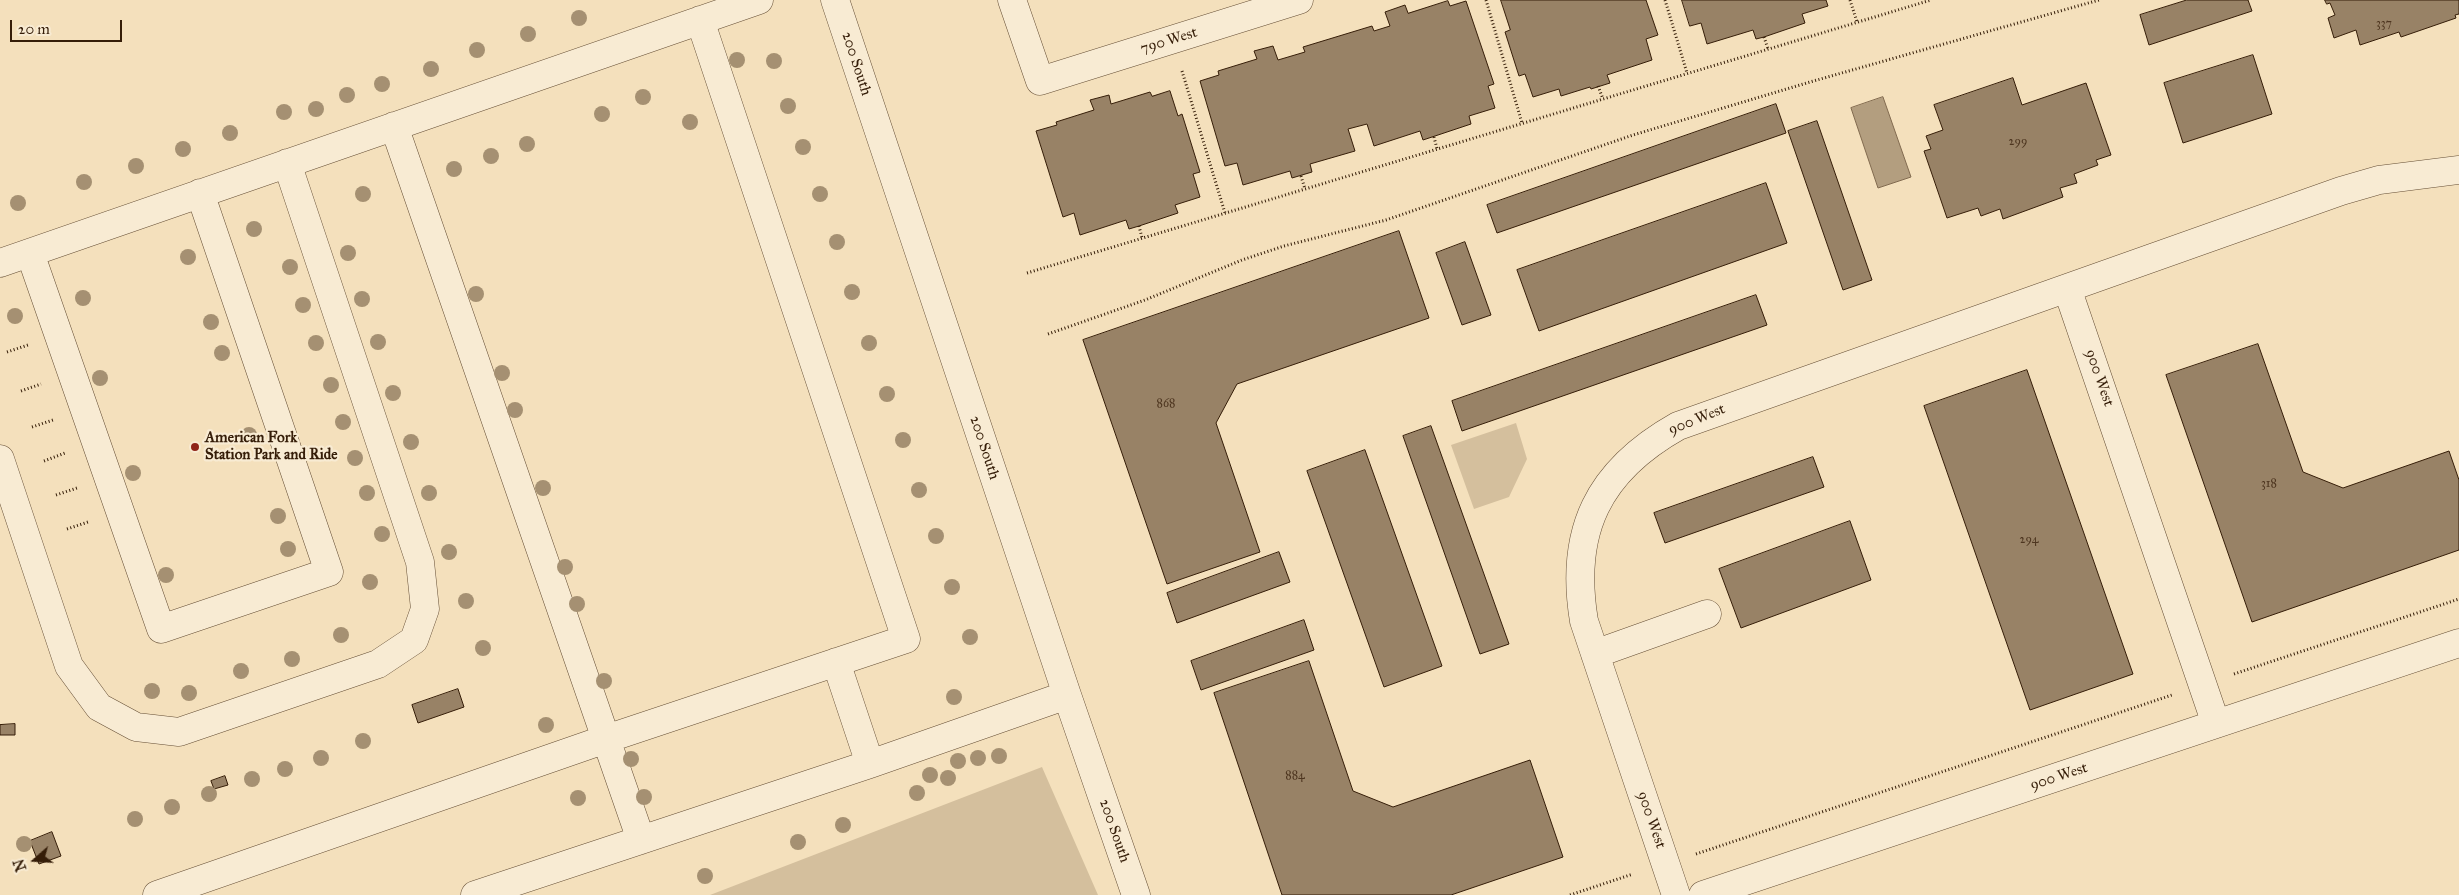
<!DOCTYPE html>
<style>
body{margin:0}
#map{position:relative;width:2459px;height:895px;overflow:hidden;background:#f4e0bc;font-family:"IM FELL Great Primer",serif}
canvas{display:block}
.north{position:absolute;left:10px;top:835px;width:50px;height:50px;-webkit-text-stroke:4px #f8ebd3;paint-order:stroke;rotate:251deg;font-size:14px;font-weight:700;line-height:20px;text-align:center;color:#351d08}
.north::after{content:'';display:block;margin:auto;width:18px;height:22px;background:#351d08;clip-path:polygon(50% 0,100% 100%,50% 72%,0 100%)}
.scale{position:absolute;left:10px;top:20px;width:112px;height:22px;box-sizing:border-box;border:2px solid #351d08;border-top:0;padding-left:6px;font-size:15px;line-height:18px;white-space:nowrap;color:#351d08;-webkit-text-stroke:4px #f8ebd3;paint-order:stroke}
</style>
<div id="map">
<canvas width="2459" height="895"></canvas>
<div class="north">N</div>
<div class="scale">20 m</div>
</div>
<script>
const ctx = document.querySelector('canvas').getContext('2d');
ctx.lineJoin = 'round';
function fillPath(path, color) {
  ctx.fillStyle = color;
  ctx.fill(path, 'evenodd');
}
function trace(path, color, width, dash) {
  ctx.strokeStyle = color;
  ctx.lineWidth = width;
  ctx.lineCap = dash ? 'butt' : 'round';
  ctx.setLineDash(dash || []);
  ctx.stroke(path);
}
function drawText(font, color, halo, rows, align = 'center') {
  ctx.font = font + ' "IM FELL Great Primer",serif';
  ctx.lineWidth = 4.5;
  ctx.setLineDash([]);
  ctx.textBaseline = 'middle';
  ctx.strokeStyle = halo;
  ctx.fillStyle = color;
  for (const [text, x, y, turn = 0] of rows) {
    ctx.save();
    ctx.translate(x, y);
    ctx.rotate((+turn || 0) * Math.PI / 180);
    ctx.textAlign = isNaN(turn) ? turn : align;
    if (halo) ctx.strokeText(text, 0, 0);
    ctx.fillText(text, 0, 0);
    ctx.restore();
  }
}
fillPath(new Path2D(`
 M1516 423 1527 459 1509 497 1474 509 1451 445Z
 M1042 767 1098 895H710Z`), '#d4bf9d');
const water = new Path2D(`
 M1883 97 1911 177 1878 188 1851 108Z`);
fillPath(water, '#b39e7f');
trace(water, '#816a4f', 1);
const building = new Path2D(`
 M1501 0H1646L1658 35 1646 39 1652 60 1607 75 1610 83 1591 89 1590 87 1561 96 1559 89 1533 97 1525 74 1519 76 1505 32 1510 30Z
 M1682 0H1826L1828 6 1802 14 1805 23 1764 37 1756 39 1753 30 1707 44 1701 23 1690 26Z
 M2187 0H2248L2252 11 2149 45 2140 15Z
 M2325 0H2459V14L2455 15 2456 18 2401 37 2399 32 2360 45 2356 30 2334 38 2328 18 2335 15 2330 3 2327 4Z
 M1448 1 1450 6 1466 1 1494 84 1488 86 1495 108 1469 116 1471 124 1423 140 1420 131 1374 146 1367 124 1348 129 1355 151 1310 164 1312 172 1292 178 1290 171 1243 185 1237 163 1225 166 1200 81 1219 75 1218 71 1257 59 1254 51 1273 46 1278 60 1305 52 1303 47 1372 26 1374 31 1390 26 1385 12 1405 5 1408 13Z
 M2253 55 2272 114 2183 143 2164 83Z
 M2013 78 2022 105 2086 83 2111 155 2096 160 2098 165 2074 174 2077 183 2060 188 2063 197 2003 219 2000 209 1981 216 1978 208 1947 218 1924 151 1931 149 1926 136 1943 130 1934 105Z
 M1170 91 1178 116 1182 114 1200 172 1193 174 1200 197 1175 205 1178 213 1139 226 1129 229 1126 220 1080 235 1074 213 1063 217 1036 131 1057 125 1056 122 1094 110 1090 100 1109 95 1111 104 1150 92 1152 96Z
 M1776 104 1786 133 1497 233 1487 205Z
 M1817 121 1872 280 1843 290 1788 131Z
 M1766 183 1787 243 1539 331 1517 270Z
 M1399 231 1429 318 1237 384 1216 423 1260 552 1167 584 1083 340Z
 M1465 242 1491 315 1462 325 1436 253Z
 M1756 295 1767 325 1462 431 1452 401Z
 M2258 344 2303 472 2343 488 2449 451 2459 480V550L2252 622 2166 375Z
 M2027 370 2133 674 2030 710 1924 406Z
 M1431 426 1509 644 1480 654 1403 436Z
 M1365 450 1442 666 1384 687 1307 471Z
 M1813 457 1824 487 1665 543 1654 513Z
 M1850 521 1871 580 1741 628 1719 569Z
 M1279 552 1290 582 1177 623 1167 593Z
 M1304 620 1314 650 1201 690 1191 661Z
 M1309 661 1353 791 1393 807 1530 760 1563 857 1451 895H1282L1214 693Z
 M458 689 464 707 418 723 412 705Z
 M15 724V735H0V725Z
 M225 776 228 785 214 789 211 781Z
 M52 832 61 856 39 864 30 841Z`);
fillPath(building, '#988266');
trace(building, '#351d08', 1);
const minor = new Path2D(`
 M835 0 1067 695 1136 895
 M1012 0 1040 81 1299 0
 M30 253 161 629 329 572 200 193
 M0 263 759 0
 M2067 288 2216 724
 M0 459 69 666 99 707 136 727 179 732 378 664 414 640 425 609 420 562 287 163
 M1595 654 1707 614
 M836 662 870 764
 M641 840 606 739 906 639 700 20
 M157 895 606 739 394 126
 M475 895 870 764 1067 695
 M1676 895 1584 621C1569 531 1598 471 1678 426L2341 191 2379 180 2459 170
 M1703 895 2459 643`);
trace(minor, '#654e35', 29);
trace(new Path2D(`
 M1486 0 1522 123
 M1665 0 1687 73
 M1850 0 1857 22
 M1764 37 1768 49
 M1182 71 1225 213
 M1598 86 1603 99
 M1434 137 1437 149
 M1301 176 1305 189
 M1139 226 1142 238
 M1027 273 1931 0
 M1048 334 1145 300 1242 260 1284 246 1386 220 1633 135 1810 82 2099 0
 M7 352 28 345
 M21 391 41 384
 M32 427 53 420
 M44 461 65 453
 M56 495 77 488
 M67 529 88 522
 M2234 674 2459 599
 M1696 854 2172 695
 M1570 895 1633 874`), '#351d08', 3, [1, 2.5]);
trace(minor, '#f8ebd3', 28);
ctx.fillStyle = '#a59072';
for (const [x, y] of [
 [579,18],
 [528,34],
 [477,50],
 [737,60],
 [774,61],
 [431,69],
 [382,84],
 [347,95],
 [643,97],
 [788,106],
 [316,109],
 [284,112],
 [602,114],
 [690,122],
 [230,133],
 [527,144],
 [803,147],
 [183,149],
 [491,156],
 [136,166],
 [454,169],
 [84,182],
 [363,194],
 [820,194],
 [18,203],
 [254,229],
 [837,242],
 [348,253],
 [188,257],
 [290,267],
 [852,292],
 [476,294],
 [83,298],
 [362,299],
 [303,305],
 [15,316],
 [211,322],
 [378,342],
 [316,343],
 [869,343],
 [222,353],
 [502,373],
 [100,378],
 [331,385],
 [393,393],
 [887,394],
 [515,410],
 [343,422],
 [249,435],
 [903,440],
 [411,442],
 [355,458],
 [133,473],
 [543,488],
 [919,490],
 [367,493],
 [429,493],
 [278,516],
 [382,534],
 [936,536],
 [288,549],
 [449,552],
 [565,567],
 [166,575],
 [370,582],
 [952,587],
 [466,601],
 [577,604],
 [341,635],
 [970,637],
 [483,648],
 [292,659],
 [241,671],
 [604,681],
 [152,691],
 [189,693],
 [954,697],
 [546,725],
 [363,741],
 [999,756],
 [321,758],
 [978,758],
 [631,759],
 [958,761],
 [285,769],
 [930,775],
 [948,778],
 [252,779],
 [917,793],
 [209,794],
 [644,797],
 [578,798],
 [172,807],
 [135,819],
 [843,825],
 [798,842],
 [24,844],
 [705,876]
]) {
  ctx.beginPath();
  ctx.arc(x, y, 8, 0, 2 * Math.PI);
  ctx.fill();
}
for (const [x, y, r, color] of [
 [195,447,5,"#8f2418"]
]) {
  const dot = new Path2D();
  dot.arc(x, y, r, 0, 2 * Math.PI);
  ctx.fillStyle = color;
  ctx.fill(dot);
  trace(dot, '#f8ebd3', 2);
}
drawText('12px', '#4e3620', null, [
 ["337",2384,24],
 ["299",2018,142],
 ["868",1166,404],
 ["318",2269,484],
 ["294",2029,540],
 ["884",1295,776]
]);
drawText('15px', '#351d08', '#f8ebd3', [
 ["790 West",1169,41,-17],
 ["200 South",856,64,72],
 ["900 West",2099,378,71],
 ["900 West",1697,420,-22],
 ["200 South",984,448,72],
 ["900 West",2059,777,-18],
 ["900 West",1651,820,71],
 ["200 South",1114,831,71]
]);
drawText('bold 15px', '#351d08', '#f8ebd3', [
 ["American Fork",205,438],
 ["Station Park and Ride",205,455]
], 'left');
</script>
